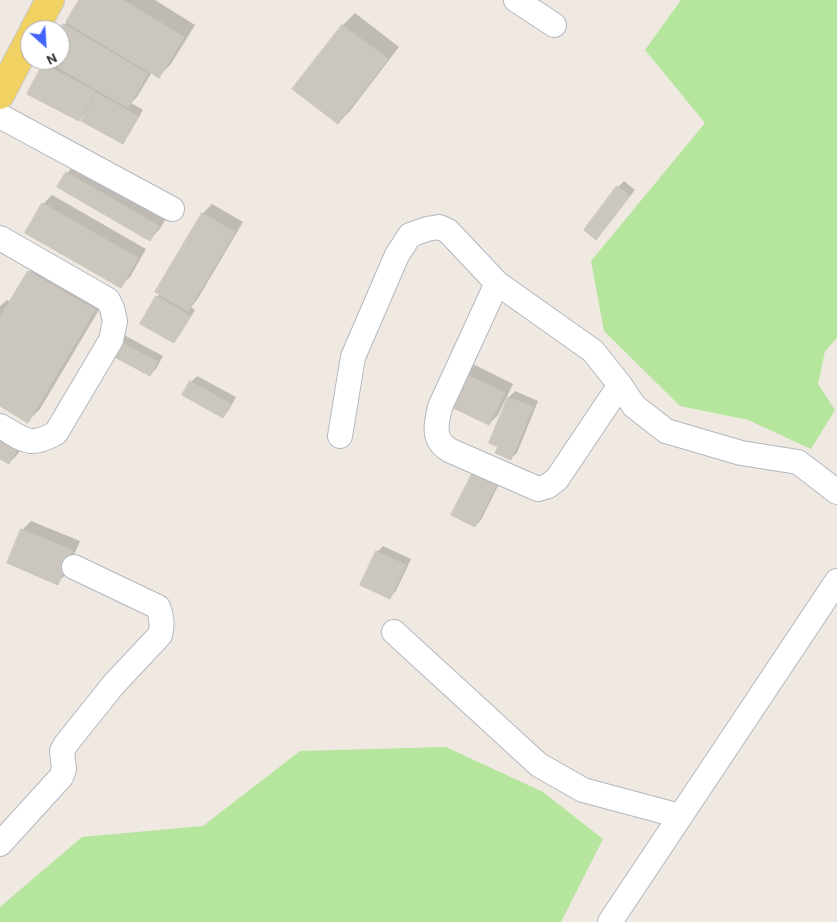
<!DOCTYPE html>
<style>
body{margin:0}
#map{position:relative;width:837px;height:922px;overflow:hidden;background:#efe9e1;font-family:Overpass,sans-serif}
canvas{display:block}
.north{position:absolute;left:20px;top:20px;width:50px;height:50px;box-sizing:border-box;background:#fff;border:1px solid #ababab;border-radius:50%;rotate:154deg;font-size:14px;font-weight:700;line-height:20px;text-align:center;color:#2e2e2e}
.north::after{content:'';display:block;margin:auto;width:18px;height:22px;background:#4264fb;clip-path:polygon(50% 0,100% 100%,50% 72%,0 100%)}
</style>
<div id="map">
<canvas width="837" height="922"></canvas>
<div class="north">N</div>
</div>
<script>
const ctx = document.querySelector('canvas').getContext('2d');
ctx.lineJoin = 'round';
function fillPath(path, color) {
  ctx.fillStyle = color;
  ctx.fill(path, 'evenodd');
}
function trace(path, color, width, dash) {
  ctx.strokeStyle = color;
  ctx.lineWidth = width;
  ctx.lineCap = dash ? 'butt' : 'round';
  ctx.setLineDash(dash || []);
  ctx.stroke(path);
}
fillPath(new Path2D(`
 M681 0H837V338L825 351 818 384 835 410 811 449 748 420 680 406 604 331 591 261 705 123 645 50Z
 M446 747 543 792 603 839 561 922H0V907L82 837 203 826 300 751Z`), '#b6e59e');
fillPath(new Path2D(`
 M81 0H155L195 25 171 64 159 76 152 72 137 97 131 103 143 110 128 136 123 142 85 113 79 120 44 65 48 60H60V32Z
 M355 13 399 47 350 111 338 123 294 89 343 25Z
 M76 164 167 217 159 230 150 239 67 173Z
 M624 181 635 190 596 238 618 187Z
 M52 195 146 249 130 277 121 286 43 204Z
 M212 204 243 222 197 300 191 307 195 310 179 336 173 342 157 297 161 293 157 291 203 213Z
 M41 260 106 298 40 409 28 421 0 405V306L7 300 11 302 29 272Z
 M124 335 163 356 156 369 150 375 111 353Z
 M473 364 513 384 498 415 489 424 464 373Z
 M197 376 236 397 229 410 223 416 191 382Z
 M515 391 538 401 517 453 511 458 499 446 491 443 509 397Z
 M0 426 25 441 18 454 9 463 0 458Z
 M474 473 502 478 481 520 475 526Z
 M31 521 80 541 66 574 57 583 22 530Z
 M383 546 411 559 396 591 390 597 377 552Z`), '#0003');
const building = new Path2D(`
 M79 0H123L184 37 159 78 66 22Z
 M63 24 148 74 128 108 46 60H60V30Z
 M342 25 388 59 338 124 292 89Z
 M43 64 95 91 79 121 27 94Z
 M96 93 138 116 123 144 81 121Z
 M66 172 159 226 150 241 57 187Z
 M617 186 630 196 596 240 584 230Z
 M42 203 138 258 121 288 25 233Z
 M202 213 235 232 188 311 155 292Z
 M28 271 95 310 28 423 0 406V315H1Z
 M156 296 190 316 174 343 140 324Z
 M117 340 158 362 150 376 109 354Z
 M463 373 505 393 489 425 447 405Z
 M190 381 231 404 223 418 182 395Z
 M508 397 533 407 511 460 495 453 498 447 489 443Z
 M0 440 17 450 9 464 0 459Z
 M473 472 497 484 475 527 451 515Z
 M21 529 72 550 58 585 7 563Z
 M376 551 406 565 390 599 360 585Z`);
fillPath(building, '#cbc7bf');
trace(building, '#cbc5ba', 1);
const minor = new Path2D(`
 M516 0 554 25
 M0 116 172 209
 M0 238 108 300 112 308 115 321 111 340 56 433C29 448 25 440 0 426
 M497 283 440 407C436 425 432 439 449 450L538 489 548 486 557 479 620 385
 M340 436 353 357 397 255 410 235 427 229 439 227 448 231 497 283 593 351 620 385 634 406 666 431 741 453 798 462 837 492
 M394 632 539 765 583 790 680 816
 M0 844 61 777 64 769 62 751 66 744 114 684 160 635C163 625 162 617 158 607L74 567
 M610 922 837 581`);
const major = new Path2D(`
 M34 30 50 0
 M0 95 30 38`);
trace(minor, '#b4b7c1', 26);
trace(major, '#c9c9c9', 30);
trace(minor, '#fff', 24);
trace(major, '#f2d163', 28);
</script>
